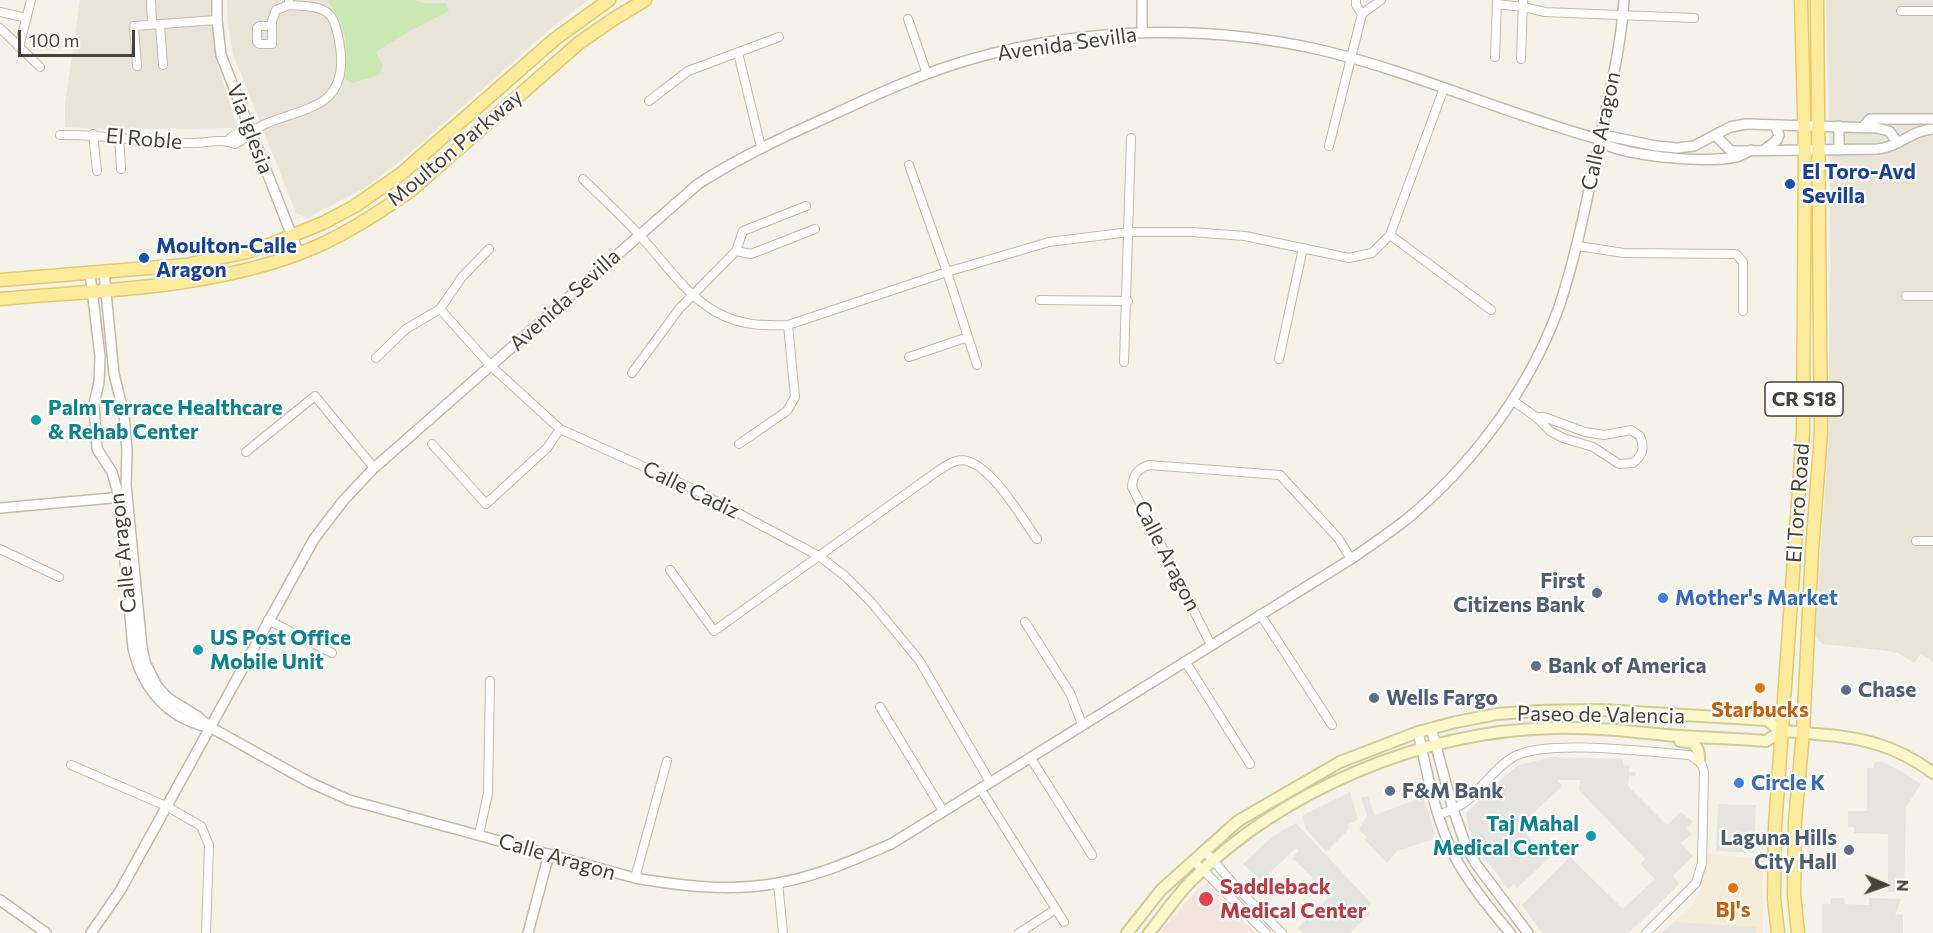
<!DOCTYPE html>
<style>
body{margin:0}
#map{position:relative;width:1933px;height:933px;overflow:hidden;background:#f4f2e9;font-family:Commissioner,sans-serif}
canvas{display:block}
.north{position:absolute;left:1855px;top:855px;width:60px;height:60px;-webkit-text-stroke:4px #fff;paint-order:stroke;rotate:92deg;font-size:16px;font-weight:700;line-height:24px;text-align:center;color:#484338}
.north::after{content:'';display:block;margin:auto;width:21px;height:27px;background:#484338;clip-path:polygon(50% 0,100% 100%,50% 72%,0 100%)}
.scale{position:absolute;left:18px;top:30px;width:117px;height:27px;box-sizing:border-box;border:3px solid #484338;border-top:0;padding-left:8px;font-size:18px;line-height:21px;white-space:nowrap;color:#484338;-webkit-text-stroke:4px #fff;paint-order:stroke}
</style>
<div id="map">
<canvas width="1933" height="933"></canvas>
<div class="north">N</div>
<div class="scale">100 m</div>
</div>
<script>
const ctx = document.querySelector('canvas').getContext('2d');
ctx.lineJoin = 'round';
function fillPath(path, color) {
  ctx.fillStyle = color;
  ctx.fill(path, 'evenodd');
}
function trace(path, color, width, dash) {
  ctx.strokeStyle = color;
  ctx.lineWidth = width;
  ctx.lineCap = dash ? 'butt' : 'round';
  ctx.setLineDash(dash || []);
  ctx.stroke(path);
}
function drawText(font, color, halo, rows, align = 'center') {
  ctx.font = font + ' Commissioner,sans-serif';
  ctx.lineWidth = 4.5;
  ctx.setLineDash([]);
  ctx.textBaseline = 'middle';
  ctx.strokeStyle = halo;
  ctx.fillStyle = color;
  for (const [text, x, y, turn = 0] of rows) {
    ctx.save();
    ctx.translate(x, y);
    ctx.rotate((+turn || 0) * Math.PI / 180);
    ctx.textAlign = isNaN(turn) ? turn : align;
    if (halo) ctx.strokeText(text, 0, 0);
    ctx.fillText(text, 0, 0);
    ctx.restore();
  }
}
fillPath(new Path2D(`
 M80 0H211L216 58 237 128 103 129 65 127V104Z
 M227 0H589L557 23 405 157 365 188 307 218 296 213 233 54 228 25Z
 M1826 0H1933V662L1921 654 1914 663 1898 653 1881 650 1822 644 1815 635 1829 430 1830 166Z`), '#e8e5d8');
fillPath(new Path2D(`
 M1707 854 1763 859V933H1662L1692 906 1701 889Z`), '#f5ebd6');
fillPath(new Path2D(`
 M1208 884 1255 933H1159L1200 887Z`), '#f4e3dd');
fillPath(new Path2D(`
 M327 0H416L423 3H446L449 11 406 33 376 52 383 66 379 75 352 83 345 79C348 46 348 27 327 0Z`), '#cae7b4');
fillPath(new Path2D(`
 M1552 757 1623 759V765L1629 766V772H1636L1635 776H1629L1628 786 1667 825 1681 812 1692 821 1691 824 1686 828 1692 834 1681 843 1693 856 1673 876 1679 883 1678 885 1629 933H1542L1522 905 1570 857 1623 909 1655 879 1640 864 1645 859 1579 790 1580 780H1558L1562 786 1520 826 1548 859 1517 888 1514 884 1508 889 1480 852 1469 830 1466 813 1505 776 1519 765Z
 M1875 762H1882L1899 770 1921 784 1906 807 1904 892H1888V834L1854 833V827H1848V811H1867V768H1873Z
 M1350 792 1358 820 1348 824V830L1326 852 1305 828 1303 815Z
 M1368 796 1375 815 1423 797 1435 833 1431 840 1397 851 1387 863 1365 840 1367 837 1359 830 1367 815 1361 798Z
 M1718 804 1756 805 1754 853 1716 851Z
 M1296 823 1371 903 1366 908 1370 914 1350 933H1303L1298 928 1328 898 1311 880 1313 878 1292 858 1299 851 1296 848 1261 881 1243 864 1273 836Z
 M1831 898H1844L1845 904 1869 905V898L1901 899 1895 915 1903 914V933H1822V904H1831Z
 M1674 922 1756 927V933H1662Z`), '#e6e4e1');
const minor = new Path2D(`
 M151 0 152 24
 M1356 0V5L1362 14
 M1497 4 1523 7 1545 12 1694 18
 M1901 11H1933
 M0 12 27 18
 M1362 14 1381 0
 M908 19 927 74
 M160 24 163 65
 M272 26H259L257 28V41L259 44H272V21L276 10 289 5V1
 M0 28 40 67
 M19 47 31 0
 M738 53 761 147
 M1495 57 1497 1
 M1521 59 1523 0
 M137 66 134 26 217 20
 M649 101 688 71 779 37
 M93 134 97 171
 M60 135C105 134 149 143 193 143 207 143 222 138 235 144 246 140 251 131 261 126 280 116 314 111 329 96 345 79 342 55 338 35 336 28 334 18 329 14 319 5 301 6 289 5
 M119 137 121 169
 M228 141C234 132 242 132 252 133
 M1329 146 1362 14
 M909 165 947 272 977 365
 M583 179C602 198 623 217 642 238 664 262 687 296 716 312 739 325 762 326 788 325L947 272 1049 242 1130 232H1191L1245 236 1349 258 1372 253 1390 235 1444 88
 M1390 235 1491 310
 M1578 246 1624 253 1736 254 1743 262V311
 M736 251 751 254 815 229
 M1906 296H1933
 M1040 300 1128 301
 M440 309 491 366 560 429 691 488 819 556 845 576 871 602 919 660 990 782
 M909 357 968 337
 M376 358 406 329 440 309 462 277 489 249
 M1279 359 1303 248
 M1124 362 1131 138
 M632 373 679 309 736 251 743 231 806 206
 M1512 400 1536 417 1550 431 1563 438 1593 447 1619 464 1633 463C1643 455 1645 448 1640 436L1631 430 1604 435 1585 432 1544 417H1536
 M432 444 486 504 547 448 560 429
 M739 444 787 411 795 397 788 325
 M246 452 315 396 374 468
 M1916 541H1933
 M0 549 59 577
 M670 570 714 631 928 478C937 472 946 464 956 461 985 452 1022 519 1037 539
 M1260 614 1332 725
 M268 620 332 653
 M1025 622 1070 693 1082 724
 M1211 645 1132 487C1133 475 1137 469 1149 465L1280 475 1338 538 1351 559
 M1185 661 1250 764
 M880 707 943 811
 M1030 757 1092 855
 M71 765 166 806 201 826 209 845 206 933
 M980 788 1064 922
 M1439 815C1448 811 1457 808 1464 803 1482 789 1495 767 1515 756 1548 739 1649 752 1689 755 1698 760 1703 762 1704 773L1702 863 1696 883 1646 933
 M479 835 488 793 490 681
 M1205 851 1237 888 1282 933
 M1194 861 1266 933
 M635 878 667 761
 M778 883 783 933
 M1019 933 1056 909`);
const tertiary = new Path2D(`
 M217 0V20L221 55 299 254
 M1142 33V0
 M1839 126V150
 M1864 126 1870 119H1933
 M1715 135 1731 151 1877 149C1898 148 1911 130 1933 129
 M1600 139 1608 136 1656 146 1677 148 1694 146 1730 127 1746 124 1877 128 1889 131 1898 143
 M1764 150 1777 140 1779 135 1775 125
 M104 272 114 374 124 414 127 450 126 485 142 647 145 662 157 686 168 698 197 716 210 727 309 782 349 800 635 878C682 886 730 892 778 883 818 876 854 860 891 844L1351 559C1370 546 1389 533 1407 519 1473 464 1530 388 1559 307 1576 256 1586 204 1597 152 1607 102 1621 51 1624 0
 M90 273 100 356 99 382 94 404 97 449 112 472 119 497 133 648C142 688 167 718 208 727
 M0 508 123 497
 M1431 728 1453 809 1466 846 1476 864 1528 933
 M1418 732C1427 771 1435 817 1453 853 1466 880 1491 910 1510 933
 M0 900 46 933
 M91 933 120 891 314 539 343 501 374 468 698 184C740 157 785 136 830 116 877 94 925 72 975 58 1086 27 1208 24 1321 50 1414 72 1503 113 1595 138 1601 140 1604 144 1609 146 1639 157 1705 163 1736 157 1741 156 1746 153 1751 150
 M528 933 549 854`);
const secondary = new Path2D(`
 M1680 741C1693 742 1700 745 1699 760
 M1127 933 1161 890 1238 821 1340 762 1418 732 1456 722 1497 714 1538 711 1602 710 1767 720 1782 732
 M1149 933C1163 916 1176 896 1192 880 1284 789 1423 731 1553 728 1591 727 1628 731 1666 735 1699 738 1733 738 1766 741 1771 738 1777 733 1783 732 1793 730 1805 733 1815 734 1861 737 1896 745 1933 773`);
const primary = new Path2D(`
 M0 280 186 265 247 252 274 243 323 223 355 206 401 174 555 39 609 0
 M0 299C100 290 204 289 298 254 339 239 375 215 410 191L579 43 612 20 645 0
 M1778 933 1774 899 1775 827 1803 432 1805 150 1801 0
 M1798 933 1794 894 1795 821 1803 733 1812 551 1821 433 1817 0`);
trace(minor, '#c0bbac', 10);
trace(tertiary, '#c0bbac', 12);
trace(secondary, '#d3ca9a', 14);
trace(primary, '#e1cb6b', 15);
trace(minor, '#fff', 8);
trace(tertiary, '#fff', 9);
trace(secondary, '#fdf7cb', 10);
trace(primary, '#fbeb9b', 12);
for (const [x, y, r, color] of [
 [1790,184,6,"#1a4fb4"],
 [144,258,6,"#1a4fb4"],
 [36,420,6,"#0f9aa8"],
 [1597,593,6,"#5c6f8a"],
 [1663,598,6,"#3f7fe0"],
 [198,650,6,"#0f9aa8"],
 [1536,666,6,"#5c6f8a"],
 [1760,688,6,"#e8710a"],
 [1846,690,6,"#5c6f8a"],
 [1374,698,6,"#5c6f8a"],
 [1739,783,6,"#3f7fe0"],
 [1390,791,6,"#5c6f8a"],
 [1591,836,6,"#0f9aa8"],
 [1849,850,6,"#5c6f8a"],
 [1733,888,6,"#e8710a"],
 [1206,899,8,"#e0444e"]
]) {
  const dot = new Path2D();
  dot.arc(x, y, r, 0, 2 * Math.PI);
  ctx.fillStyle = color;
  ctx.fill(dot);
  trace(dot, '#fff', 2);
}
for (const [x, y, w] of [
 [1804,399,78]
]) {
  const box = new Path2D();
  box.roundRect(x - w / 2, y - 17, w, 34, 4.5);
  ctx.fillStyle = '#fff';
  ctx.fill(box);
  trace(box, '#484338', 1.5);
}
drawText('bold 20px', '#484338', null, [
 ["CR S18",1804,399]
]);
drawText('21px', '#484338', '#fff', [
 ["Avenida Sevilla",1067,44,-8],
 ["Via Iglesia",250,129,69],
 ["Calle Aragon",1601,131,-78],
 ["El Roble",144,139,5],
 ["Moulton Parkway",455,148,-40],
 ["Avenida Sevilla",565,300,-42],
 ["Calle Cadiz",691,490,26],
 ["El Toro Road",1798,503,-86],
 ["Calle Aragon",123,553,-96],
 ["Calle Aragon",1167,556,63],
 ["Paseo de Valencia",1601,715,1],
 ["Calle Aragon",557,857,16]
]);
drawText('bold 21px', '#164399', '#fff', [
 ["El Toro-Avd",1802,172],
 ["Sevilla",1802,196],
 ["Moulton-Calle",156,246],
 ["Aragon",156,270]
], 'left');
drawText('bold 21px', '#0d838f', '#fff', [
 ["Palm Terrace Healthcare",48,408],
 ["& Rehab Center",48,432],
 ["US Post Office",210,638],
 ["Mobile Unit",210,662],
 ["Taj Mahal",1579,824,"right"],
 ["Medical Center",1579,848,"right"]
], 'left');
drawText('bold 21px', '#4e5e75', '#fff', [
 ["First",1585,581,"right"],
 ["Citizens Bank",1585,605,"right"],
 ["Bank of America",1548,666],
 ["Chase",1858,690],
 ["Wells Fargo",1386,698],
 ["F&M Bank",1402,791],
 ["Laguna Hills",1837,838,"right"],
 ["City Hall",1837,862,"right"]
], 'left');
drawText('bold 21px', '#366cbe', '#fff', [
 ["Mother's Market",1675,598],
 ["Circle K",1751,783]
], 'left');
drawText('bold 21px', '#c56008', '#fff', [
 ["Starbucks",1760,710],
 ["BJ's",1733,910]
]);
drawText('bold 21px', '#be3a42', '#fff', [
 ["Saddleback",1220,887],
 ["Medical Center",1220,911]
], 'left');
</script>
